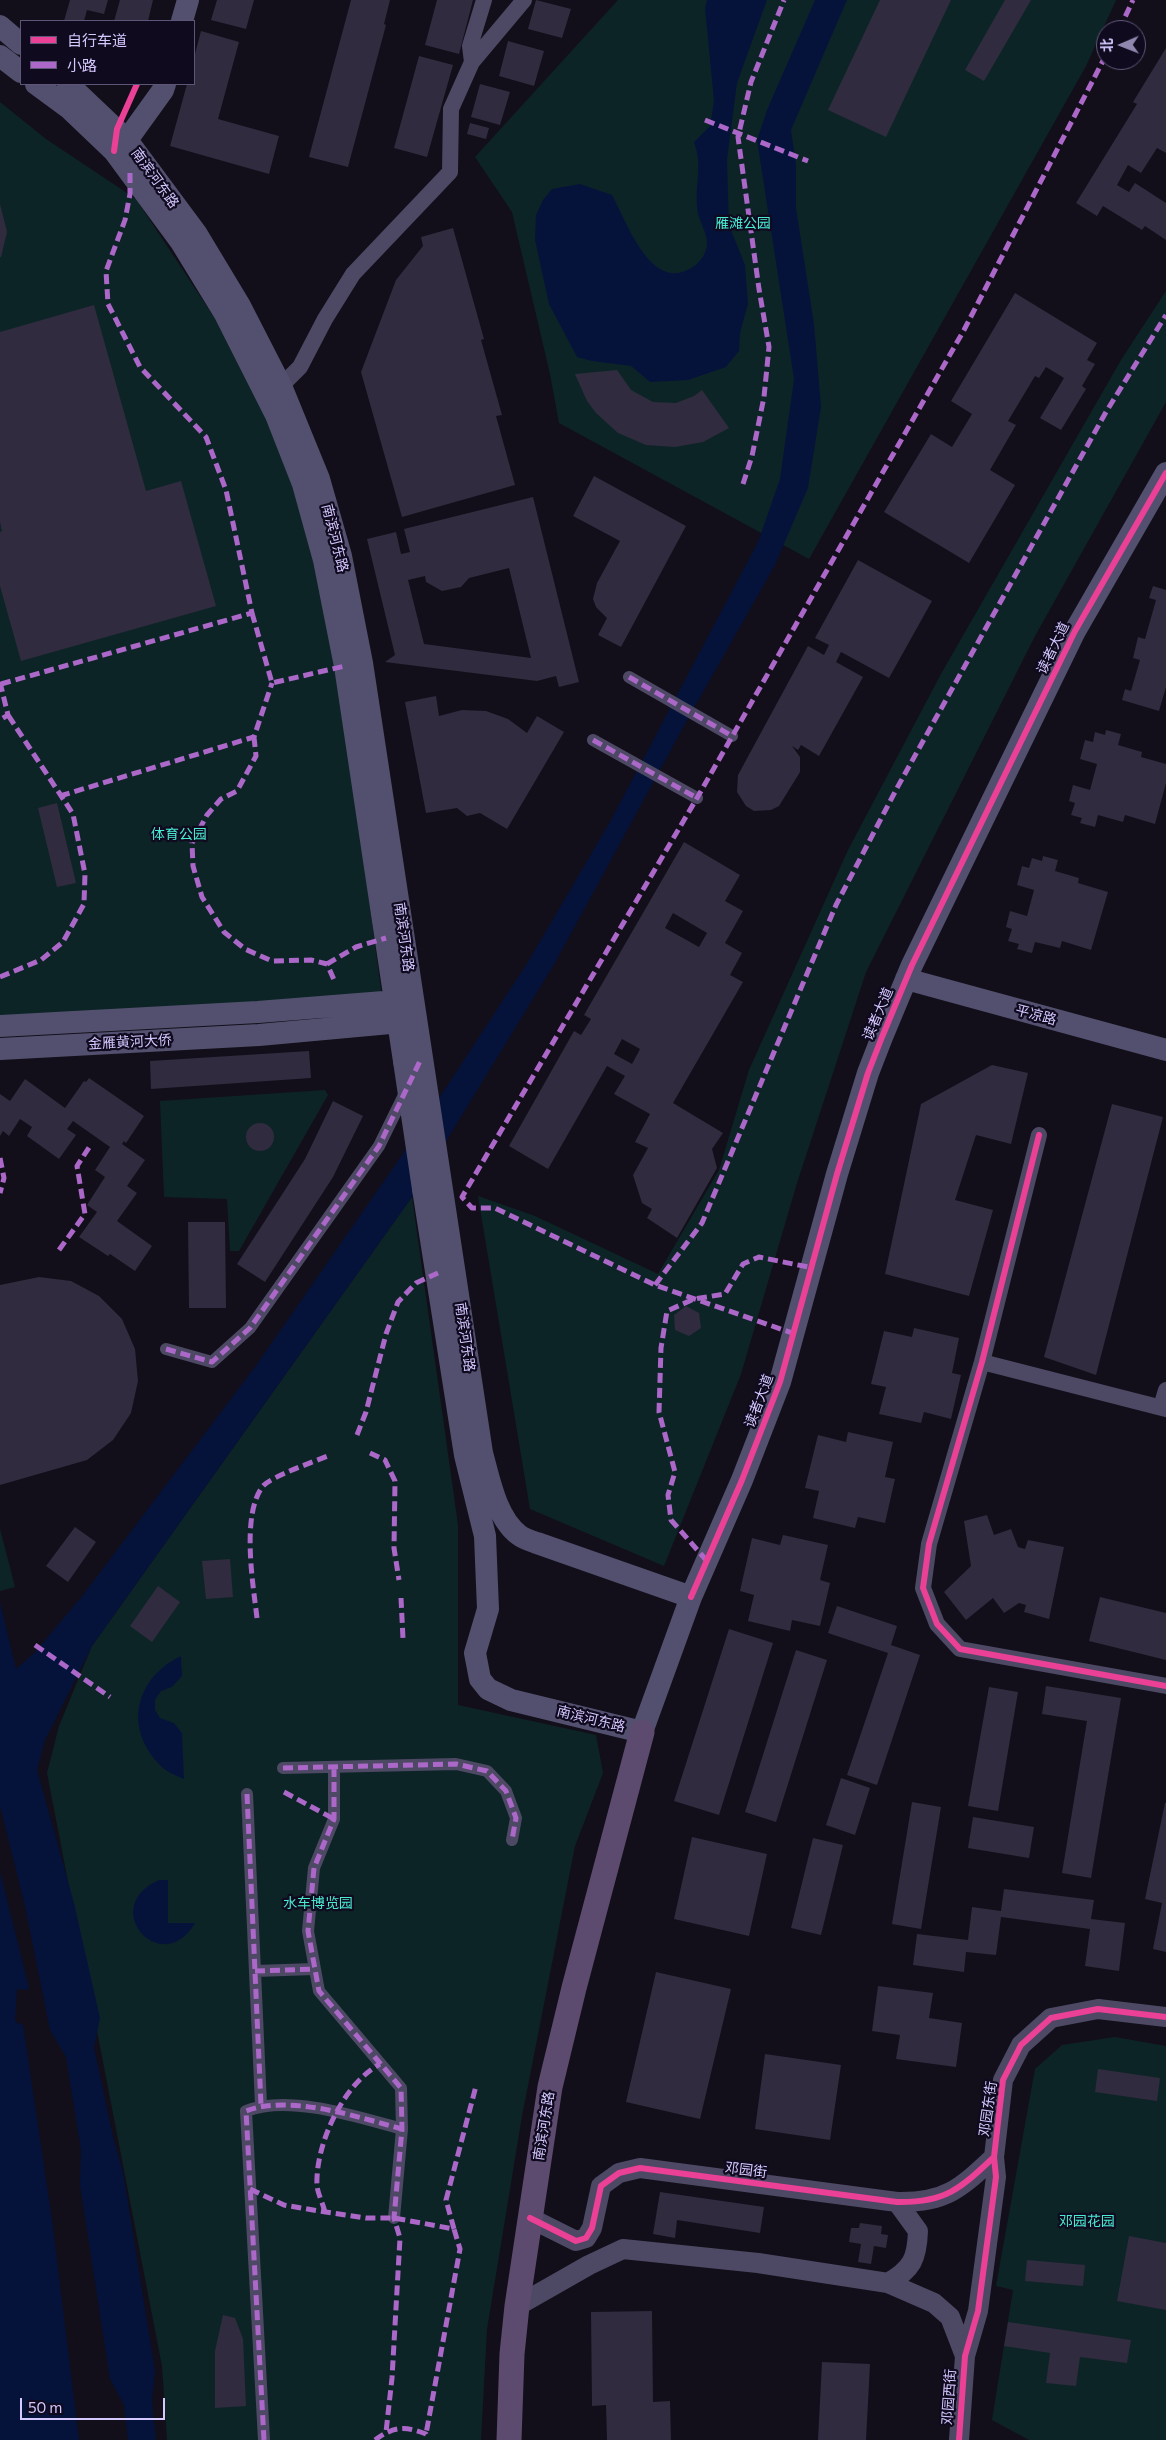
<!DOCTYPE html>
<meta charset="utf-8">
<style>
body{margin:0}
#map{position:relative;width:1166px;height:2440px;overflow:hidden;background:#120f1a;font-family:Commissioner,"Noto Sans SC",sans-serif}
canvas{display:block}
.legend{position:absolute;left:20px;top:20px;width:175px;height:65px;box-sizing:border-box;background:#100a1f;border:1px solid #5e5679;margin:0;padding:6px 9px;list-style:none;font-size:15px;color:#d4c8ff}
.legend li{display:flex;align-items:center;gap:10px;height:25px}
.legend b{width:25px;border:1px solid #5e5679}
.north{position:absolute;left:1096px;top:20px;width:50px;height:50px;box-sizing:border-box;background:#100a1f;border:1px solid #5e5679;border-radius:50%;rotate:269deg;font-size:14px;font-weight:700;line-height:20px;text-align:center;color:#d4c8ff}
.north::after{content:'';display:block;margin:auto;width:18px;height:22px;background:#9087af;clip-path:polygon(50% 0,100% 100%,50% 72%,0 100%)}
.scale{position:absolute;left:20px;top:2398px;width:145px;height:22px;box-sizing:border-box;border:2px solid #d4c8ff;border-top:0;padding-left:6px;font-size:15px;line-height:18px;white-space:nowrap;color:#d4c8ff;-webkit-text-stroke:4px #100a1f;paint-order:stroke}
</style>
<div id="map">
<canvas width="1166" height="2440"></canvas>
<ul class="legend">
<li><b style="height:6px;background:#ea4096"></b>自行车道</li>
<li><b style="height:6px;background:#ac68c9"></b>小路</li>
</ul>
<div class="north">北</div>
<div class="scale">50 m</div>
</div>
<script>
const ctx = document.querySelector('canvas').getContext('2d');
ctx.lineJoin = 'round';
function fillPath(path, color) {
  ctx.fillStyle = color;
  ctx.fill(path, 'evenodd');
}
function trace(path, color, width, dash) {
  ctx.strokeStyle = color;
  ctx.lineWidth = width;
  ctx.lineCap = dash ? 'butt' : 'round';
  ctx.setLineDash(dash || []);
  ctx.stroke(path);
}
function drawText(font, color, halo, rows, align = 'center') {
  ctx.font = font + ' Commissioner,"Noto Sans SC",sans-serif';
  ctx.lineWidth = 4.5;
  ctx.setLineDash([]);
  ctx.textBaseline = 'middle';
  ctx.strokeStyle = halo;
  ctx.fillStyle = color;
  for (const [text, x, y, turn = 0] of rows) {
    ctx.save();
    ctx.translate(x, y);
    ctx.rotate((+turn || 0) * Math.PI / 180);
    ctx.textAlign = isNaN(turn) ? turn : align;
    if (halo) ctx.strokeText(text, 0, 0);
    ctx.fillText(text, 0, 0);
    ctx.restore();
  }
}
fillPath(new Path2D(`
 M618 0H1116L1086 66 809 559 559 423 550 374 512 212 475 157Z
 M0 102 46 139 136 199 272 405 333 627 383 1005 0 1021Z
 M1166 291V402L1035 636 866 972 797 1183 741 1374 664 1566 530 1509 478 1196 535 1216 658 1274 719 1170 749 1070 848 850 941 674 1121 360Z
 M325 1090 328 1095 239 1251H230L227 1199 164 1197 160 1101Z
 M412 1197 458 1525V1705L596 1735 603 1773 575 1846 522 2116 487 2329 481 2440H167L162 2366 47 1773 59 1726 92 1646Z
 M0 1529 15 1587 0 1591Z
 M1115 2037 1166 2046V2440H1029L992 2420 1013 2290 996 2286 1035 2069 1062 2045Z`), '#0d2427');
fillPath(new Path2D(`
 M707 0H767L737 83 727 160 729 225 745 265 748 304 740 333 739 351 726 367 688 380 650 382 631 366 592 361 577 357 549 304 535 240 536 215 543 200 552 189 580 184 612 195C627 222 651 293 691 268 700 263 707 253 707 243 707 231 697 219 697 206 695 181 703 168 694 142L710 126 714 101 705 8Z
 M815 0H847L791 130 796 164V208L814 324 821 407 808 488 775 565 686 722 556 961 412 1197 92 1646 45 1740 37 1770 74 1903 100 2018 94 2048 114 2141 123 2172 155 2371 152 2401 156 2440H128L124 2405 110 2379 80 2185 81 2150 66 2057 50 2030 25 1906 0 1806V1602L16 1669 36 1651 83 1595 255 1367 398 1161 528 962 611 820 758 542 780 479 794 379 757 140 767 110Z
 M181 1656 182 1676 172 1687 161 1691 155 1700V1710L160 1718 174 1723 182 1733 184 1779C175 1775 164 1771 158 1763 123 1725 137 1677 181 1656Z
 M0 1872 29 1988 26 1990 17 1989 15 2019 16 2022 23 2025 52 2220 79 2440H0Z
 M159 1880H168V1923H195C162 1980 97 1907 159 1880Z`), '#05133b');
fillPath(new Path2D(`
 M70 0H108L104 14 87 10 84 21H64Z
 M120 0H153L148 21H114Z
 M217 0H254L246 29 211 20Z
 M351 0H390L384 24 386 25 348 167 309 157Z
 M437 0H473L459 54 425 45Z
 M536 0 571 9 562 38 528 29Z
 M880 0H951L886 137 828 110Z
 M1005 0H1031L984 81 965 70Z
 M201 31 239 42 218 119 279 136 269 174 170 146 187 84H194V58Z
 M508 41 544 51 534 86 499 76Z
 M1166 48V153L1157 148 1141 173 1128 165 1117 185 1129 192 1135 183 1166 203V240L1145 226 1142 230 1103 206 1097 216 1076 203 1137 104 1133 102Z
 M419 56 453 65 427 157 394 148Z
 M480 84 510 92 500 125 471 117Z
 M470 123 489 128 486 139 467 134Z
 M0 204 7 232 1 257H0Z
 M453 228 484 339 481 340 502 415 496 416 515 485 402 517 361 372 396 280 423 246 421 237Z
 M1015 293 1097 343 1087 360 1095 364 1082 386 1086 389 1061 430 1040 418 1064 378 1046 367 1039 378 1035 376 1008 421 1016 425 990 470 1015 485 969 563 884 512 931 434 952 447 972 414 951 401Z
 M94 305 146 491 181 481 216 606 21 661 0 586V532L2 531 0 522V332Z
 M617 370 631 390 653 402 676 403 694 396 702 390 729 428 703 442 675 447 646 445 618 433 596 413 587 401 575 374Z
 M594 476 686 526 621 647 598 635 607 618 596 607 593 599 597 583 620 541 573 516Z
 M533 497 579 682 559 687 556 676 537 681 385 662 395 655 367 539 396 532 401 554 410 552 404 529ZM509 568 531 658 424 644 408 580 425 576 426 582 442 591 461 587 469 578Z
 M858 560 932 601 889 678 841 652 836 662 863 677 819 756 801 745 798 750 792 746 800 757V772L779 806 771 810 754 811 746 806 737 792 738 775 808 646 824 655 829 645 815 638Z
 M1153 586 1166 590V687L1159 711 1122 700 1125 689 1131 691 1140 660 1133 658 1138 637 1145 639 1156 600 1149 598Z
 M436 696 439 716 462 710 486 711 508 719 527 733 537 716 564 732 507 829 480 813 467 816 457 808 426 813 405 702Z
 M1106 730 1121 734 1118 745 1142 752 1141 757 1166 764V783L1155 824 1125 815 1123 822 1098 815 1095 827 1080 823 1082 818 1071 815 1075 803 1069 801 1073 785 1090 790 1097 764 1080 759 1085 740 1093 742 1095 732 1105 735Z
 M57 803 76 883 57 887 38 808Z
 M684 842 740 875 725 901 743 911 725 943 742 953 730 975 743 982 673 1103 723 1133 712 1149 717 1168 677 1238 647 1218 652 1209 642 1203 633 1175 648 1148 635 1142 650 1114 614 1094 625 1076 607 1066 548 1169 509 1146 574 1031 581 1035 591 1019 584 1015ZM673 913 707 933 699 947 665 928ZM622 1039 640 1049 632 1064 614 1054Z
 M1043 856 1058 860 1055 871 1079 878 1078 883 1108 892 1091 950 1062 941 1060 948 1035 942 1032 953 1017 949 1019 944 1008 941 1012 929 1006 927 1010 911 1027 916 1034 890 1017 885 1022 866 1029 868 1032 858 1042 861Z
 M309 1051 311 1078 151 1089 150 1061Z
 M992 1065 1028 1073 1011 1144 976 1135 955 1200 993 1210 969 1296 885 1274 921 1104Z
 M89 1078 144 1116 126 1143 124 1141 122 1144 145 1160 127 1186 137 1193 117 1221 152 1246 135 1271 110 1254 108 1256 79 1237 97 1212 87 1205 105 1177 95 1170 110 1147 73 1121 67 1129 76 1135 59 1159 27 1136 32 1127 20 1119 9 1136 3 1131 0 1136V1094L10 1101 25 1079 65 1108 84 1081 86 1082Z
 M333 1101 363 1116 333 1177 265 1282 237 1264 305 1159Z
 M1112 1104 1163 1117 1096 1375 1044 1357Z
 M246 1137a14 14 0 1 1 28 0a14 14 0 1 1-28 0Z
 M188 1222H225L226 1308H189Z
 M39 1277 71 1281 99 1296 122 1319 135 1349 138 1381 131 1413 113 1440 87 1460 0 1485V1285Z
 M686 1306 699 1313 701 1328 689 1336 675 1330 674 1315Z
 M914 1328 959 1338 952 1373 961 1375 951 1419 924 1412 921 1423 879 1414 886 1387 871 1384 884 1331 912 1337Z
 M848 1432 893 1442 885 1477 895 1479 885 1523 858 1517 855 1528 813 1518 819 1491 805 1488 818 1435 846 1442Z
 M987 1515 994 1535 1011 1529 1018 1547 1025 1549 1028 1540 1064 1547 1049 1619 1024 1612 1026 1605 1019 1603 1004 1613 993 1598 966 1620 944 1592 971 1566 964 1521Z
 M75 1527 96 1542 68 1582 46 1566Z
 M783 1535 828 1545 820 1580 830 1583 820 1626 792 1620 790 1631 748 1621 754 1595 740 1591 752 1538 780 1545Z
 M230 1559 233 1597 206 1599 202 1561Z
 M158 1586 180 1602 152 1642 130 1626Z
 M1100 1597 1166 1613V1660L1089 1641Z
 M837 1606 897 1626 891 1645 920 1655 877 1785 847 1775 888 1653 828 1633Z
 M729 1629 773 1643 719 1815 674 1801Z
 M796 1650 827 1660 776 1822 745 1812Z
 M1046 1686 1121 1698 1091 1878 1062 1873 1087 1721 1042 1714Z
 M989 1687 1018 1692 998 1811 968 1806Z
 M841 1778 870 1788 855 1835 826 1825Z
 M912 1802 941 1807 921 1929 892 1924Z
 M1165 1803H1166V1952L1153 1949 1162 1903 1145 1899Z
 M973 1817 1034 1827 1029 1858 968 1848Z
 M692 1837 767 1854 749 1936 674 1919Z
 M813 1838 843 1845 821 1935 791 1928Z
 M1004 1889 1094 1900 1091 1919 1125 1923 1119 1971 1085 1966 1090 1929 1001 1917 996 1955 966 1952 964 1972 913 1965 917 1934 968 1940 972 1907 1001 1911Z
 M656 1972 731 1989 700 2119 626 2102Z
 M878 1986 933 1993 929 2018 962 2023 956 2067 896 2059 900 2035 872 2031Z
 M765 2054 841 2065 830 2140 755 2129Z
 M1098 2069 1160 2078 1157 2101 1095 2092Z
 M660 2192 764 2207 760 2233 677 2220 675 2238 653 2234Z
 M860 2223 882 2226 881 2234 888 2235 886 2248 874 2246 871 2264 858 2262 861 2244 849 2242 851 2228H859Z
 M1129 2236 1166 2243V2310L1117 2301Z
 M1027 2260 1085 2265 1083 2286 1025 2281Z
 M652 2311 653 2402 670 2401 671 2440H607L606 2405 592 2406 591 2312Z
 M223 2315 235 2318 243 2339 246 2406 215 2408V2351Z
 M1008 2322 1131 2340 1127 2363 1080 2357 1076 2386 1046 2383 1050 2353 1004 2346Z
 M822 2362 870 2364 866 2440H818Z`), '#302b3e');
trace(new Path2D(`
 M629 677 732 736
 M593 740 697 798
 M166 1349 212 1362 250 1328 379 1146 407 1089
 M334 1767V1819L314 1868 308 1931 319 1991 401 2088 402 2129 394 2218
 M283 1768 456 1764 487 1771 506 1791 516 1818 512 1840
 M247 1794 261 2105
 M255 1971 314 1969
 M264 2440 246 2111C289 2094 358 2117 402 2129`), '#4d4964', 12);
trace(new Path2D(`
 M472 62 470 46 484 0
 M281 386 300 367 325 319 353 274 450 172 451 109 472 62 524 0
 M1039 1135 982 1362 929 1544 923 1588 937 1624 960 1649 1166 1686
 M982 1362 1166 1409
 M1161 1407 1166 1390`), '#4d4964', 16);
trace(new Path2D(`
 M530 2218 576 2241 586 2238 592 2228 601 2186 619 2173 640 2168 897 2202C945 2203 960 2189 994 2157
 M888 2283C912 2269 917 2259 918 2231L897 2202
 M517 2306 589 2265 623 2249 758 2263 888 2283 934 2303 950 2317 965 2356
 M959 2440 965 2356 978 2311 996 2177 994 2157 1003 2080 1021 2045 1051 2018 1098 2009 1166 2017`), '#4d4964', 20);
trace(new Path2D(`
 M182 21 188 0
 M0 26 21 44
 M0 56 21 72
 M36 84 70 109 114 151 181 242 225 314 276 415 303 484 324 560 345 666 404 1061
 M68 84 127 140 196 233 240 306 281 386 319 479 341 556 362 663 482 1453C489 1478 496 1518 519 1535 524 1539 531 1541 537 1543L691 1597
 M117 149 127 140 163 90 165 84
 M906 979 1166 1050
 M0 1026 258 1012 409 1000
 M0 1049 259 1035 412 1021
 M423 1189 465 1455 485 1536 488 1609 475 1653 480 1679 488 1689 511 1700 642 1732 691 1597 742 1480 780 1382 837 1174 868 1073 882 1037 912 965 1075 631 1166 473`), '#53506f', 22);
trace(new Path2D(`
 M509 2440 512 2354 517 2306 550 2087 574 1988 642 1732`), '#5c4b6e', 25);
trace(new Path2D(`
 M404 1061 423 1189`), '#53506f', 22);
trace(new Path2D(`
 M1119 30 1133 0
 M705 120 808 161
 M743 484 752 456 764 397 769 347 759 289 738 137 751 82 784 0
 M252 613 272 683 345 666
 M629 677 732 736
 M0 682 8 715 0 720
 M1 684 252 613 226 490 206 437 140 367 108 304 106 271 125 220 130 194V170
 M254 737 256 756 237 791 221 799 207 815 192 843 193 866 202 897 224 932 245 949 272 961 311 960 327 964 335 982
 M593 740 697 798
 M60 796 254 737 272 683
 M327 964 356 947 386 938
 M0 977 41 960 63 942 84 904 85 874 73 814 8 715
 M0 1158 4 1178 0 1193
 M59 1250 85 1214 77 1166 90 1146
 M655 1285 702 1223 836 905 897 788 1106 412 1166 315
 M795 1334 655 1285 495 1208H472L462 1197 697 798 964 330 1106 55
 M166 1349 212 1362 250 1328 379 1146 421 1059
 M357 1435 366 1412 386 1334 398 1302 416 1283 438 1273
 M370 1453 385 1460 395 1481 394 1548 399 1580
 M707 1561 671 1520 668 1495 675 1472 659 1412 661 1348 667 1311 694 1299 725 1294 743 1264 759 1257 813 1268
 M401 1598 403 1639
 M257 1618C253 1584 241 1514 263 1486 272 1476 316 1461 330 1455
 M35 1645 110 1697
 M334 1767V1819L314 1868 308 1931 319 1991 401 2088 402 2129 394 2218 400 2238 392 2378 386 2432
 M283 1768 456 1764 487 1771 506 1791 516 1818 512 1840
 M284 1792 334 1819
 M247 1794 261 2105
 M255 1971 314 1969
 M250 2189 284 2205 313 2210 366 2218H394L454 2229 460 2249 426 2434
 M325 2212C323 2204 318 2194 317 2186 315 2145 343 2084 380 2064
 M454 2229 446 2200 476 2086
 M264 2440 246 2111C289 2094 358 2117 402 2129
 M375 2440C394 2426 405 2426 426 2434L428 2438`), '#ac68c9', 5, [10, 5]);
trace(new Path2D(`
 M114 151 117 129 137 84
 M1039 1135 982 1362 929 1544 923 1588 937 1624 960 1649 1166 1686
 M691 1597 742 1480 780 1382 837 1174 868 1073 882 1037 912 965 1075 631 1166 473
 M530 2218 576 2241 586 2238 592 2228 601 2186 619 2173 640 2168 897 2202C945 2203 960 2189 994 2157
 M959 2440 965 2356 978 2311 996 2177 994 2157 1003 2080 1021 2045 1051 2018 1098 2009 1166 2017`), '#ea4096', 6);
drawText('14px', '#d4c8ff', '#100a1f', [
 ["南滨河东路",155,178,54],
 ["南滨河东路",335,538,76],
 ["读者大道",1053,648,-64],
 ["南滨河东路",404,937,82],
 ["读者大道",878,1014,-67],
 ["平凉路",1036,1015,15],
 ["金雁黄河大侨",130,1042,-3],
 ["南滨河东路",465,1337,82],
 ["读者大道",759,1401,-69],
 ["南滨河东路",591,1719,14],
 ["邓园东街",988,2109,-82],
 ["南滨河东路",544,2126,-81],
 ["邓园街",746,2170,7],
 ["邓园西街",949,2397,-86]
]);
drawText('14px', '#48ebd3', '#100a1f', [
 ["雁滩公园",743,223],
 ["体育公园",179,834],
 ["水车博览园",318,1903],
 ["邓园花园",1087,2221]
]);
</script>
